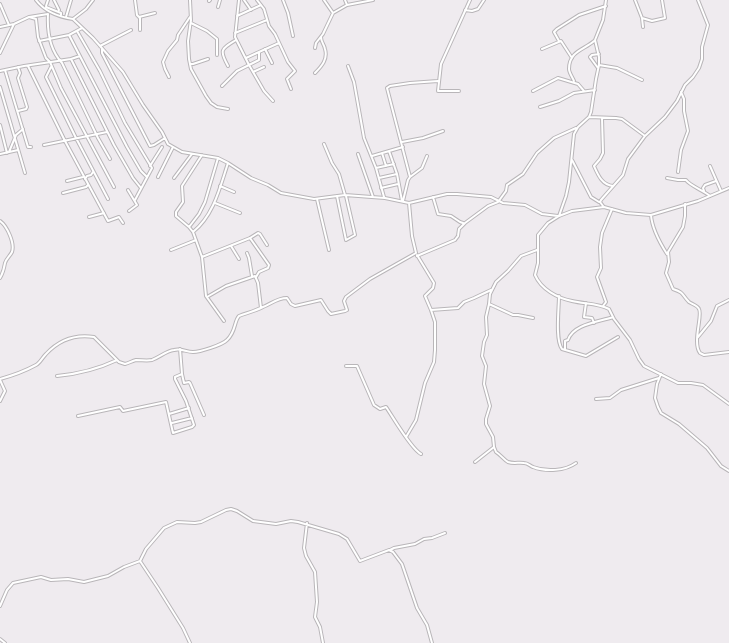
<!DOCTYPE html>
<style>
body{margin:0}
canvas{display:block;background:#efebef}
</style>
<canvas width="729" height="643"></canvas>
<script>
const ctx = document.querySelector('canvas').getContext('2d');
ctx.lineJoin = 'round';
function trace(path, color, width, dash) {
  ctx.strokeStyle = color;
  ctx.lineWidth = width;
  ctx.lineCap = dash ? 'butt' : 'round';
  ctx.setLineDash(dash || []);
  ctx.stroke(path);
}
const minor = new Path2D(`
 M36 0C45 12 59 17 73 19L86 9 93 0
 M54 0 59 10
 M135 0 137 15 140 18V30
 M190 0 191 20 188 41 189 59 191 69 206 96 211 103 217 107 228 109
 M244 0 251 10
 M257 0 264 9 269 26 275 34 288 62 295 71 287 79 291 89
 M283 0 288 13 293 36
 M324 0 333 13
 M345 0 347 5
 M635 0 642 18 643 27
 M209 1 210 0
 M0 4 9 25
 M46 6 48 0
 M46 7 61 13V15
 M218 7 220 0
 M465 10 472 11 478 9 484 0
 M48 14C47 32 50 50 62 63L98 138 110 159
 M237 16 261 5
 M29 17 36 19 38 37 46 58 50 62 61 88 114 187
 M66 17 71 0
 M139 17 155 13
 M642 18 652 21 665 18 662 0
 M73 19 93 38 123 72 143 105 162 132 168 144 182 152 218 158 228 163 251 178 268 185 281 193 314 199 345 195 385 198 409 203 447 194H457L491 197 503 203 525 205 542 214 558 216
 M191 23 207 31 217 39V55
 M0 27 14 24 29 17 48 14
 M77 31 100 71 125 123 152 168 135 200
 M235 33 267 20
 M69 35 127 147 141 171 147 177
 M39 41 69 35 82 28
 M559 41 554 32 557 29 579 15 606 6
 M100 46 131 30
 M315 48 316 43 323 34 333 13 347 5 373 0
 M102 49V53L150 146 154 145 165 138
 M265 49 272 63
 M542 49 561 41 572 58
 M0 53 14 24
 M246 58 259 52
 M71 59 114 145 133 178 141 188
 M191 64H193L208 59
 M599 65 617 68 642 80
 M28 66 65 141 108 221 119 217 123 223
 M228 66C219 50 221 49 236 40
 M348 66 354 82 364 138 376 168 384 197
 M51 67 46 77 76 138 108 199
 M598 68 590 57 592 55 599 54
 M5 70 28 147H31
 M0 71 24 66 71 59 80 56
 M253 72 264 67
 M315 73C322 66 328 59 325 49 324 44 321 42 321 37
 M169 77 165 69 163 62 168 51 177 40 178 35 190 17
 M574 81C573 78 569 73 569 69 569 51 584 50 594 41
 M222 86 237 71 249 65 235 37 239 0
 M0 87 25 173
 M459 91H438L441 64 470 0
 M533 91 558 78 578 84 584 91
 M273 101 264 91 249 65 259 60V52L279 43
 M540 107 559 101 574 93 595 90
 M18 111 26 109 27 107 18 78 20 73 18 67
 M589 117 616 118 622 119 645 136
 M602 118 603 153 600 159 594 166C598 175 602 185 613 186
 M0 125 7 153
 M402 142 423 138 443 131
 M324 144 332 163 339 174 345 195
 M44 145 107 132
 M389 151 397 174 402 201
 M9 152 16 135 23 129
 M382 153 386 166
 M0 154 18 150
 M358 154 373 197
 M202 155 182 186 183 202 176 212V216L189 227 193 232 202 257 206 296 224 321
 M372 156 403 147
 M572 160 591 197 599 202
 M150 166 162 147
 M710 166 721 191
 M376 168 394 164
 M678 172 681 150 688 131 684 111V99L681 92
 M158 177 173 147
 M410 177 387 88 390 86 410 83 438 81
 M174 178 192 154
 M379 178 397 174
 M667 178 678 180H686C689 185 704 191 710 196
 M85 179 87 176 91 175 93 172
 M67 181 83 177
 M220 186 234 192
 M381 188 398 184
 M729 188 698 201 651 215 626 213 604 207 572 211 559 216 548 223 538 235V263L535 275C541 289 557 298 572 301 584 304 598 303 609 309L614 319 630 340 639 359 644 366 678 383H691L703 385 729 404
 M128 190 137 205 129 211
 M704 191 703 188 705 185 716 181
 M63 193 86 187 88 185
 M337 196 346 240 355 235 346 196
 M433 197 438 214 451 216 460 222 463 223
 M317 199 329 250
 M403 201 408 180 410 177 422 168 427 156
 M215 203 240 213
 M685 204V216L683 227 668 252 669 262 666 273 673 289C685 293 681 294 689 302 692 304 698 306 699 309 703 315 692 342 700 353L704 355 729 352
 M603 206 600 202 601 200 623 175 628 159 645 136 665 117 677 101 685 85 693 77 699 68 702 59V47L708 25 698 0
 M651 215C652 229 660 243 667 254
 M559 216 566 196 569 182 574 134 578 127 589 117 591 112 596 79 599 65V57L595 40 603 20 606 0
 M89 217 104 213
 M0 221C7 226 15 243 12 252 10 256 6 259 5 263 4 269 3 273 0 278
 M189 227 199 214 205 202 218 158
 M193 232C214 215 220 187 228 163
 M250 238 269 265 268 268 259 272 256 277
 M231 246 239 259
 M171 250 196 240
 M247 253 249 258 252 276
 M417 255 434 283 433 288 425 296 431 310 458 308 464 302 474 298 491 290
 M417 256 455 240 458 236 459 229 465 223 488 206 498 202 506 191 507 185 523 174 537 153 554 138 576 128
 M202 257 250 238 258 233 260 234 267 245
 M559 296C559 308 555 340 562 349L586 356 618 337
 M207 297 226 286 255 276 258 283 261 308
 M586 303 584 317 592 318 594 323
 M489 304 513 315H518L533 318
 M603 306 606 302 597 277 601 268 600 247 602 233 612 209
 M698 337 711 321 717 306 729 300
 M180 349 182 374 184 383 189 382 190 383 204 415
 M565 350V341L568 340C573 324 599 322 613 317
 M346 366H357L374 405 380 409 386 407C393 417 411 449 421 454
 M661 374 657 384 655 398 658 407 661 413 679 424 707 448 721 466 729 471
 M57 376C78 374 98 369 117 360
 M0 379C11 376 25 371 36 365 40 363 42 358 46 354 59 340 75 334 94 337L119 362 125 364C129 363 132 361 136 360 142 360 147 361 152 360 160 357 166 351 174 350 181 348 186 352 193 352 200 352 222 345 227 340 236 332 234 321 239 316 247 313 255 311 263 307 271 304 277 298 287 298L291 304 295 306 321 300 328 311 331 314 345 311 347 310 344 301 346 297 370 279 416 253 412 236 409 203
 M0 380 5 391 0 401
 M596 399 610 398 621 390 659 378
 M169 414 189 408
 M78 416 120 407 123 411 166 402 173 433 192 427 194 425 186 401 175 379V377L182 374
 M172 423 192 418
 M406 437 416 420 425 383 434 362 435 350V322L431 310
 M494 447 496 452C501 455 504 460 508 462 514 464 519 462 524 463 528 463 530 466 533 467 546 472 565 471 576 463
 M475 462 494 447 493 437 486 424V419L490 406 484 384 486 366 482 356 484 342 487 335 486 317 489 304 490 294 496 282 508 271 521 256 537 250
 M307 523 304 548 306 556 315 572 317 602 315 617 320 627 323 643
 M390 550 394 548 415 544 424 539 432 538 445 533
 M140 561 146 549 164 528 177 522 195 523 201 522 226 510 231 509 237 511 253 521 276 524 291 521 298 522 339 534 347 539 360 561 389 550 393 552 402 564 417 608 427 625 432 643
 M0 606 7 590 13 583 41 577 51 580 68 579 84 582 108 576 124 567 140 561 158 588 183 628 190 643
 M0 639 5 643`);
trace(minor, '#b9b6b9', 4);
trace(minor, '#fff', 2);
</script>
